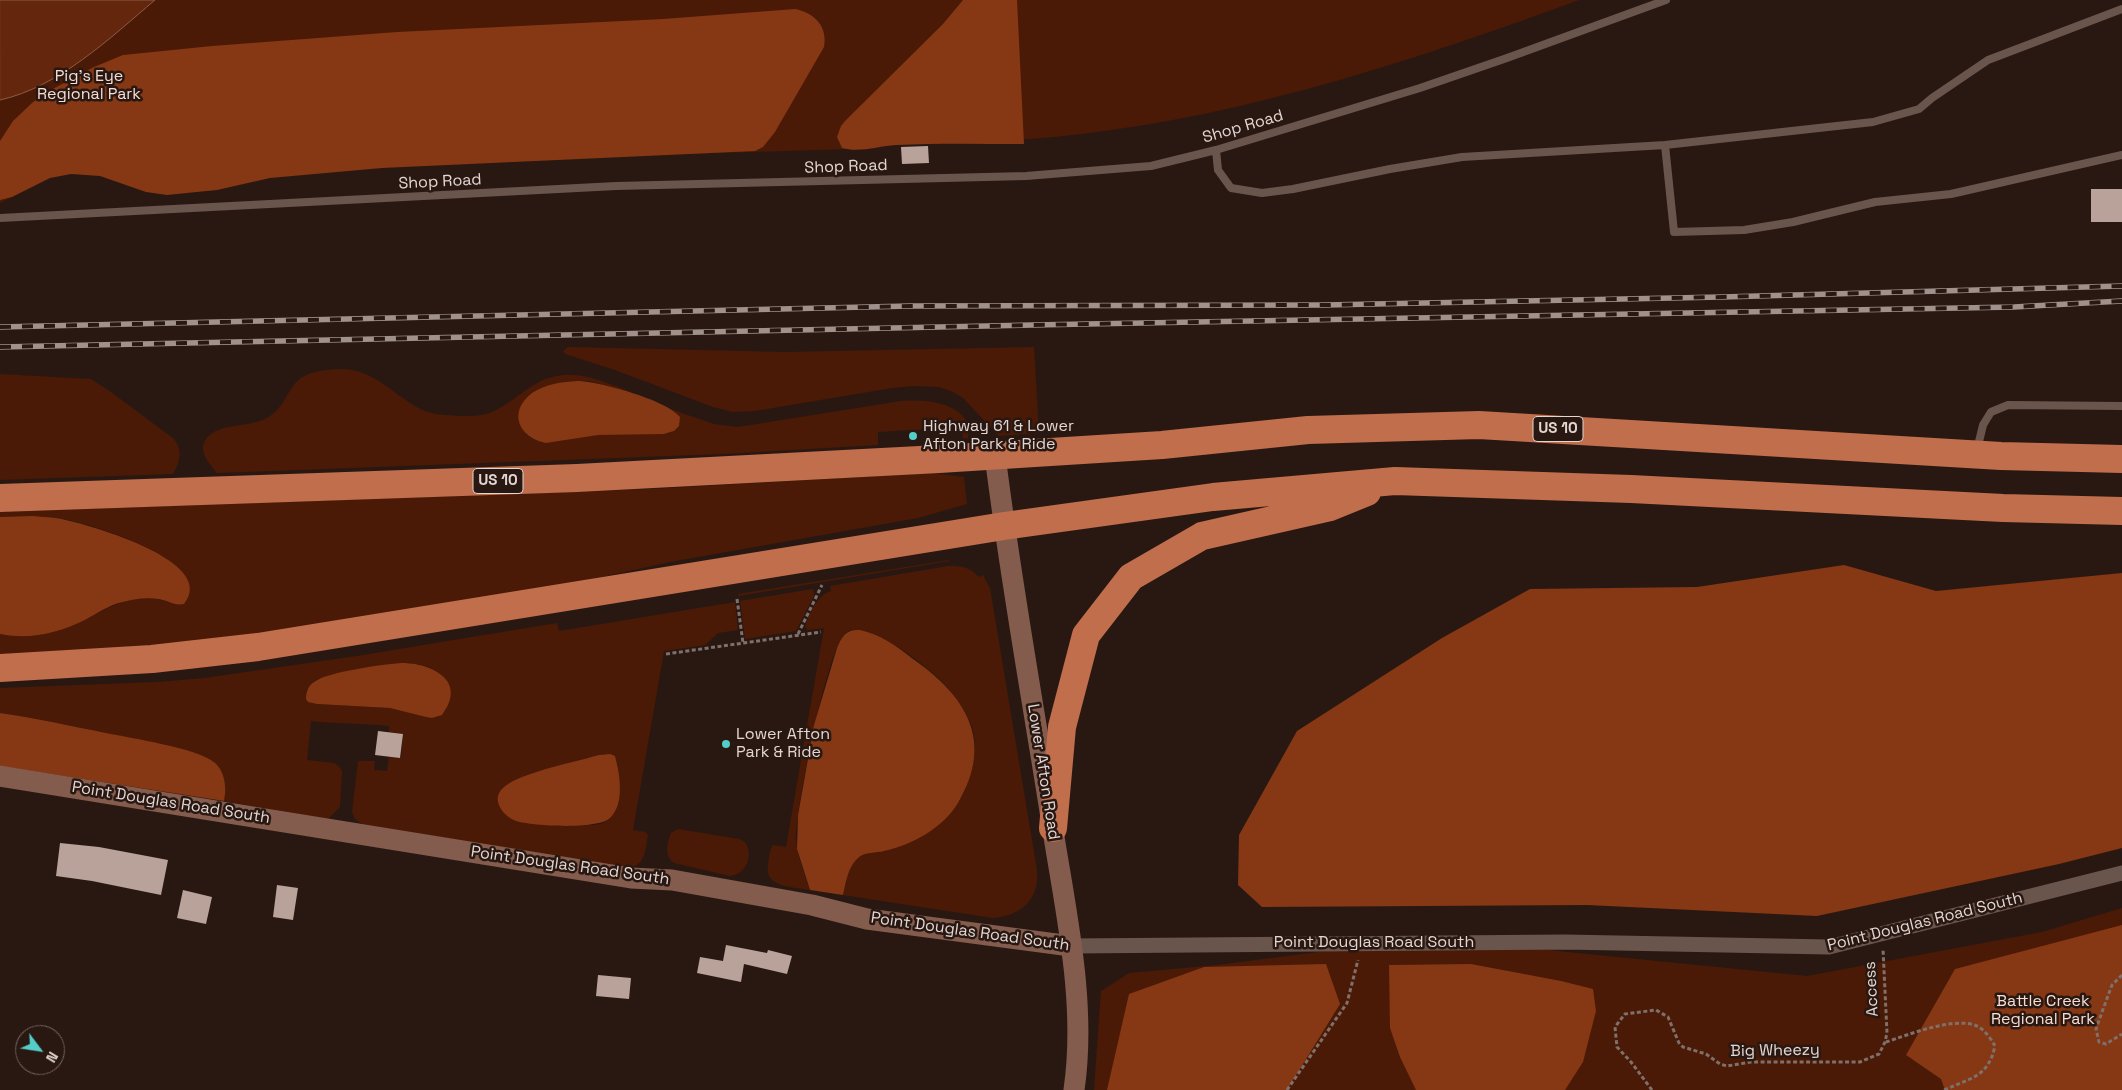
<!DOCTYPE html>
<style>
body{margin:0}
#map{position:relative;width:2122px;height:1090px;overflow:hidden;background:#291812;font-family:"Space Grotesk",sans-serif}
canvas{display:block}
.north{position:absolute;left:15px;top:1025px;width:50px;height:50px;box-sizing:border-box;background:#291812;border:1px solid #73645f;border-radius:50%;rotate:121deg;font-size:14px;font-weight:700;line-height:20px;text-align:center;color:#e3d6d2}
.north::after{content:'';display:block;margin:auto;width:18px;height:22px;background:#54cdc8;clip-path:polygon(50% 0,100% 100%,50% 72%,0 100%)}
</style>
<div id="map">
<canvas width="2122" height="1090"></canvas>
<div class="north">N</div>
</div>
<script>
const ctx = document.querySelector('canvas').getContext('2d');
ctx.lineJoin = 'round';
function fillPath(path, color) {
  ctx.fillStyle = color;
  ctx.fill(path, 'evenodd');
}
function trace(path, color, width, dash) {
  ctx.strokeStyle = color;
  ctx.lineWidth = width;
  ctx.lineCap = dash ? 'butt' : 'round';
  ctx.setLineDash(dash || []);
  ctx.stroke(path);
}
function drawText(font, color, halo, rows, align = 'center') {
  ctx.font = font + ' "Space Grotesk",sans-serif';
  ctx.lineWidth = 5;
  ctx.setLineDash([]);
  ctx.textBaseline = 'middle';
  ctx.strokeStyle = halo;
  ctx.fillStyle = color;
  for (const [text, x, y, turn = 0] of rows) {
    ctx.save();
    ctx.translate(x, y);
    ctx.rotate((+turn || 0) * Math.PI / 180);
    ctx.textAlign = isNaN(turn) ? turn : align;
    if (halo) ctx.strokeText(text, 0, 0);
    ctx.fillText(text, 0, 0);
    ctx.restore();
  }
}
fillPath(new Path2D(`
 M0 0H1579C1418 59 1252 114 1081 134 1002 144 922 142 842 148L849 149 56 173 0 203Z
 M568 347 785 352 1034 347 1039 433 999 436 963 398 953 392 939 387 914 386 892 388 755 411 733 412 713 407 615 370 565 354 563 351Z
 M343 369C387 371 404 414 445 415 460 416 480 418 494 411 516 401 532 380 557 376 581 371 608 383 630 392L589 381 563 382 522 405C516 419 523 438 539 441 550 444 559 440 570 439 589 435 608 433 628 433 642 433 656 435 670 433L680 419 677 414 670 409 714 424 738 427 901 401C924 399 974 402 968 438H963L962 427 878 432V445L723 454 217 473C210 464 197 451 206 439 219 422 249 428 267 418 280 411 285 398 293 386 305 370 325 370 343 369Z
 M0 374 91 379 111 392 174 439C183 450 180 462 173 474L0 480Z
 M932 473 964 477 967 504 918 518 670 562 560 586 280 631 168 645 0 655V634C29 640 57 633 83 621 107 609 128 595 156 599 163 600 169 602 175 604L190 591C192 555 92 524 62 519 41 516 21 517 0 517V512L650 489Z
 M949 560V561L738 596V594Z
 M948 566C962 566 970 567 979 577L983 575 990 588 1037 870C1040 900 1020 916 993 918L843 895C846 882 848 866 858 857 866 851 881 852 891 849 929 838 959 814 970 776 975 759 977 744 972 727 966 711 955 695 943 683 928 667 869 620 847 632 828 641 795 813 796 839 797 856 805 875 810 890 794 887 764 888 768 865 769 858 769 851 773 845L786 847 824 628 808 630 805 627C809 614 817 595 831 591L830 586Z
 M813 589 814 596 796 631 745 639 740 601Z
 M735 602 738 630 718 633 705 645 664 651 633 830 645 832 648 835C645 849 646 865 629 868L362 824 355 819 352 812 358 761H375L374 770 387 771 389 756 401 758 403 734 389 732V726C363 723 338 724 311 721L307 760 334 763 339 766 342 771 340 807 328 819 224 801C226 789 224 771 214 762 197 748 133 739 110 734 73 727 37 718 0 713V688L156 682 205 678 363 655 557 623 559 631ZM402 663C432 663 460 676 445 711L432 718 390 708 317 704 306 692 312 683 318 679 362 669ZM604 754 615 756C619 769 621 785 618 799 616 808 614 816 605 822 591 830 535 822 516 821 496 812 491 794 512 782Z
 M678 829 739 839 745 842C754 855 746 875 730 876L674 863C664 855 667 844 671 833Z
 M2122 908V1090H1094L1101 991 1129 973 1217 965 1428 938 1807 976 2042 932Z`), '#4a1a06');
fillPath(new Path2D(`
 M963 0H1017L1024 144C981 144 939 143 896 145 879 146 859 153 842 148L837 137 841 126 845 121 943 24Z
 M795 9C815 13 828 27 824 47L775 132 763 147 755 151 382 168 270 178 217 190 167 195 146 192 100 176 71 174 50 178 12 197 0 200V141L13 121 32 103 47 92 94 67 123 55 212 46 397 32 663 19Z
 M577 381C598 381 667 400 680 417L679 426 674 431 664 434 598 435 546 443C519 438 507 412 532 393 546 384 561 382 577 381Z
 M32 516C43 517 55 517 66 520 93 526 219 562 184 604 174 606 167 600 158 599 146 597 135 599 123 602 109 605 98 613 85 620 58 633 30 640 0 634V517Z
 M1844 565 1936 591 2122 573V848L2059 864 1817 916 1587 905 1262 907 1238 885 1239 835 1297 731 1442 638 1530 589 1697 587Z
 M860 630C880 634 898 647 913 659 966 696 995 741 958 803 943 828 912 845 884 851 876 853 865 852 859 857 848 866 846 882 843 895L810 890 797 849 798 815 814 725 837 648C842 636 846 629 860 630Z
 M402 663C432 663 468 681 442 715L432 718 426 717 390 708 317 704 308 702 306 699C306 692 308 686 314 682 327 672 384 664 402 663Z
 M0 713C36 718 71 726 106 733 130 738 197 748 214 762 225 771 227 788 224 801L0 766Z
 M610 754 615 756C620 774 625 804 610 818 598 830 532 826 516 821 508 818 500 811 498 802 496 794 502 788 508 784 529 771 575 762 599 755Z
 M2122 925V1090H1945L1941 1079 1906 1055 1955 969Z
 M1326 964 1340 1004 1287 1090H1107L1129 994 1204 967Z
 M1471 964 1561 981 1593 989 1596 1011 1583 1062 1565 1090H1416L1400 1057 1390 1028 1389 965Z`), '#863714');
const water = new Path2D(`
 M0 0H155C110 38 59 87 0 100Z`);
fillPath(water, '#64270d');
trace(water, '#8a5c48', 1);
fillPath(new Path2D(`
 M928 146 929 163 902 164 901 147Z
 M2091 189H2122V222H2091Z
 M378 731 403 734 400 758 375 755Z
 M60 843 99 847 168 860 161 895 92 881 56 876Z
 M277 885 298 888 293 920 273 917Z
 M183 890 212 897 206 924 177 918Z
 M726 945 767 953 768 950 792 956 787 974 744 964 741 982 697 973 700 957 723 961Z
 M598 975 631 978 629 999 596 996Z`), '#b9a299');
trace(new Path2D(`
 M737 599 743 643
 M798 634 822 585
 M666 654 821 632
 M2122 975 2112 985 2102 1012 2096 1029 2099 1042 2106 1044 2122 1034
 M1886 1042C1908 1035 1954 1016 1977 1026 1985 1030 1991 1039 1995 1046 1988 1078 1970 1078 1944 1090
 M1287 1090 1347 1003 1358 960
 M1652 1090 1631 1062 1617 1047 1615 1027 1625 1014 1656 1010 1668 1017 1679 1043 1683 1047 1706 1054 1720 1064 1727 1066 1751 1062H1860L1879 1054 1885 1042 1887 1033 1883 949`), '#7f706b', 3, [4, 2.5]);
trace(new Path2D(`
 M1665 145 1674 232 1744 230 1793 222 1875 202 1951 194 2122 155
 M1216 150 1218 170 1231 188 1262 193 1293 189 1390 169 1462 157 1665 145 1873 122 1919 109 1932 98 1988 60 2122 9
 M0 218 616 186 1026 176 1151 166 1216 150 1420 88 1507 58 1666 0
 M1977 450 1983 425 1991 412 2008 405 2122 406`), '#6a554d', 8);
trace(new Path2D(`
 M1071 946 1565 942 1829 947 2122 873`), '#6a554d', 15);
trace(new Path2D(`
 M995 455C1011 585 1035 713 1055 843 1068 923 1086 1008 1074 1090
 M0 776 631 878 672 880 812 905 867 919 1071 946`), '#845c4d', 21);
trace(new Path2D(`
 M0 498 577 478 939 459 1162 445 1308 430 1479 425 2001 456 2122 459
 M0 668 152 659 258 647 1004 526 1213 497 1395 481 1631 489 2003 508 2122 511
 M1053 828 1062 727 1086 635 1131 577 1202 536 1330 507 1367 492`), '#c16e4d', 28);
const rail = new Path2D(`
 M0 327 910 306 1325 305 1722 297 2122 286
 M0 347 1033 325 2014 307 2122 301`);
trace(rail, '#a0918c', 5.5);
trace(rail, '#291812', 4, [11]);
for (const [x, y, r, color] of [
 [913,436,5,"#54cdc8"],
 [726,744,5,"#54cdc8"]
]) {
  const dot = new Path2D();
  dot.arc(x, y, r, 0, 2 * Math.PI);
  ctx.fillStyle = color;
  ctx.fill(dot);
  trace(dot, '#291812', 2);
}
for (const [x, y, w] of [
 [1558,429,50],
 [498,481,50]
]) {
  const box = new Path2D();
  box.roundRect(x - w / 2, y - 12.5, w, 25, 4);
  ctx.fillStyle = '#291812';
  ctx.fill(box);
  trace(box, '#e3d6d2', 1);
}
drawText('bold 15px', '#e3d6d2', null, [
 ["US 10",1558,429],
 ["US 10",498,481]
]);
drawText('16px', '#f5ddd4', '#291812', [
 ["Pig's Eye",89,77],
 ["Regional Park",89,95],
 ["Battle Creek",2043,1002],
 ["Regional Park",2043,1020]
]);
drawText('16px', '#e3d6d2', '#291812', [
 ["Shop Road",1243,127,-16],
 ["Shop Road",846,167,-2],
 ["Shop Road",440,182,-3],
 ["Lower Afton Road",1043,772,81],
 ["Point Douglas Road South",171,803,9],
 ["Point Douglas Road South",570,866,8],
 ["Point Douglas Road South",1925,922,-14],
 ["Point Douglas Road South",970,932,8],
 ["Point Douglas Road South",1374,943],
 ["Access",1872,989,-93],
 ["Big Wheezy",1775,1051,-1]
]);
drawText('16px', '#e3d6d2', '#291812', [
 ["Highway 61 & Lower",923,427],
 ["Afton Park & Ride",923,445],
 ["Lower Afton",736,735],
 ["Park & Ride",736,753]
], 'left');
</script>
